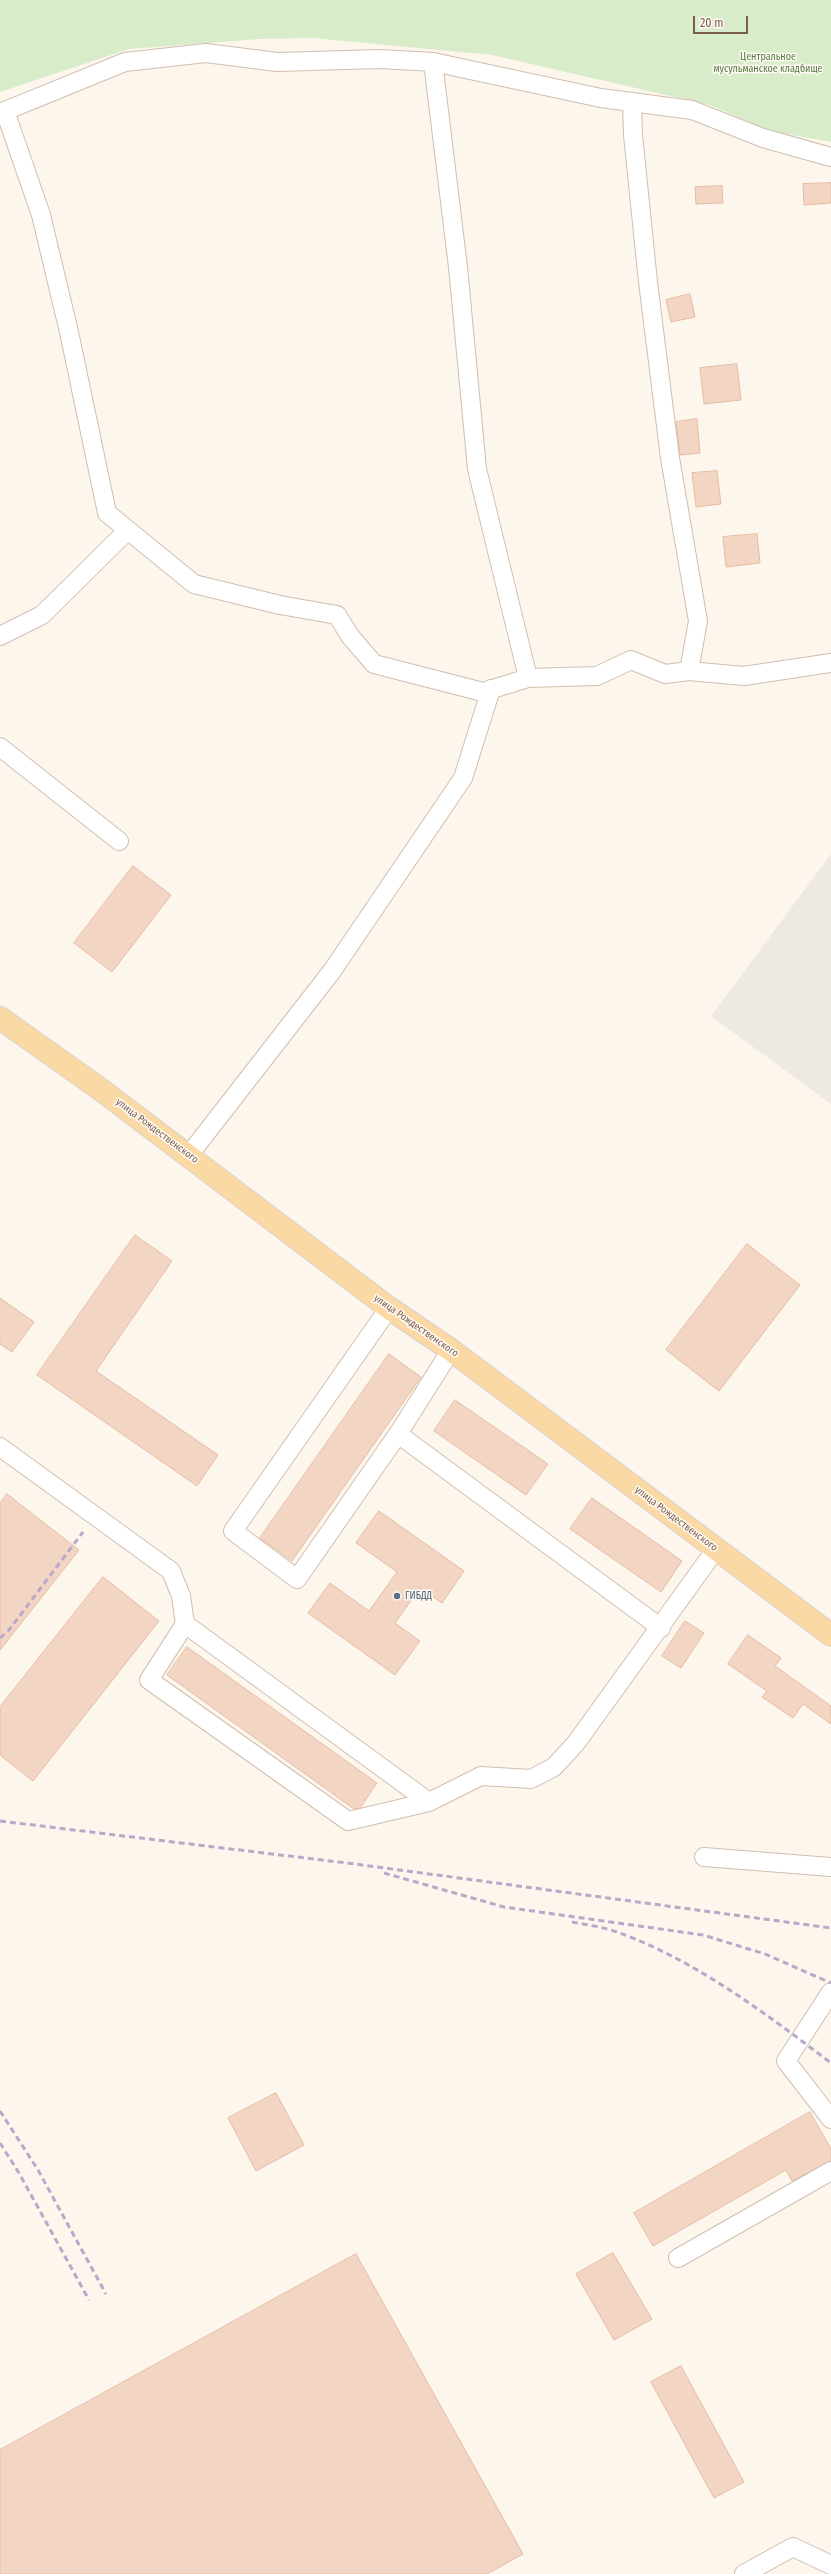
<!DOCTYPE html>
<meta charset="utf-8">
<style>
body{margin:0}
#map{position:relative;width:831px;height:2574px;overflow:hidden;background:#fdf6ec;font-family:"Fira Sans Condensed",sans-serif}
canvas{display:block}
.scale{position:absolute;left:693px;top:16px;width:55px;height:18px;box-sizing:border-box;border:2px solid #7a5c4d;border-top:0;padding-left:5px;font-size:12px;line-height:14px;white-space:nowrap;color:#7a5c4d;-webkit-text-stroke:3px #fffaf3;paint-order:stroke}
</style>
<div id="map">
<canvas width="831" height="2574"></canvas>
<div class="scale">20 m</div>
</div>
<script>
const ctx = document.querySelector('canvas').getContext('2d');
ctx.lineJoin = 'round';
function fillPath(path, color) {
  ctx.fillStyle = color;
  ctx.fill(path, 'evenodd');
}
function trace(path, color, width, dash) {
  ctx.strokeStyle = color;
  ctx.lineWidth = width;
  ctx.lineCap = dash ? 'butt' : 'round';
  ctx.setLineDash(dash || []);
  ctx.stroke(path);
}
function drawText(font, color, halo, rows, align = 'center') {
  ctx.font = font + ' "Fira Sans Condensed",sans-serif';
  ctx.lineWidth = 3;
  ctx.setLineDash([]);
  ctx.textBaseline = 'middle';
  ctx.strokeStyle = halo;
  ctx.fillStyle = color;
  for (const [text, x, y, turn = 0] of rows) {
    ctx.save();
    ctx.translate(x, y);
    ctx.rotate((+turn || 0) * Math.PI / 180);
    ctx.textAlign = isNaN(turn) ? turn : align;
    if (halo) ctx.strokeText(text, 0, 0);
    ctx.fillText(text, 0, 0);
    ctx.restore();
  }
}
fillPath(new Path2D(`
 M831 854V1104L711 1016Z`), '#efe9e4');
fillPath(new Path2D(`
 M0 0H831V142L770 131 710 105 492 55 313 38 260 39 129 49 0 92Z`), '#d8ecc9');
const building = new Path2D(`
 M831 183V203L804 205 803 184Z
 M722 186 723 203 696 204 695 187Z
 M690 294 695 317 671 322 666 300Z
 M737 364 741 400 704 404 700 368Z
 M697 419 700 453 680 455 676 422Z
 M717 471 721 504 696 507 692 473Z
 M757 534 760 563 726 567 723 537Z
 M133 866 171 895 112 972 74 943Z
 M135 1235 172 1261 96 1371 218 1455 197 1486 37 1375Z
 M747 1244 800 1285 719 1391 666 1350Z
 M0 1298 34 1322 12 1352 0 1344Z
 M389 1354 421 1377 292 1561 260 1538Z
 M455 1400 548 1464 526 1495 434 1431Z
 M7 1494 79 1550 0 1650V1503Z
 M592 1498 682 1561 661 1592 570 1529Z
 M379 1511 464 1571 442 1603 420 1588 395 1623 420 1641 395 1675 308 1613 330 1583 369 1611 397 1572 356 1543Z
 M103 1577 159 1621 33 1781 0 1755V1707Z
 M685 1621 704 1633 681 1668 662 1656Z
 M748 1635 781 1658 775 1666 831 1706V1724L803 1704 793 1718 762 1697 767 1691 728 1664Z
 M187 1647 377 1783 360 1808 354 1809 167 1675Z
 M276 2093 304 2145 256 2171 228 2118Z
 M810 2112 831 2149V2161L792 2181 786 2170 653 2246 634 2213Z
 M613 2253 652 2319 614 2340 576 2274Z
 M356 2254 523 2554 487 2574H0V2450Z
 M681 2366 744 2482 714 2498 651 2382Z`);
fillPath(building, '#f3d5c3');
trace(building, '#e6bba3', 1);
const minor = new Path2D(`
 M433 62 458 267 477 469 528 678
 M632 103 633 135 648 282 670 458 698 621 689 671
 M5 111 41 215 69 332 107 513 194 584 280 605 337 615 350 636 374 664 483 692 528 678 597 676 631 660 665 674 689 671 744 676 831 663
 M0 113 125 62 206 53 277 62 380 59 433 62 601 98 692 110 763 138 831 157
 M0 636 42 615 128 530
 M0 747 119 841
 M189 1155 332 971 463 778 491 689
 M389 1308 233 1531 297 1579 398 1434 451 1350
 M398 1434 661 1628
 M0 1447 171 1571 181 1596 185 1624 149 1680 348 1821 429 1802 481 1776 531 1779 554 1767 576 1743 716 1549
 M185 1624 429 1802
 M704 1857 831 1867
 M831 1992 786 2061 831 2119
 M678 2258 831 2171
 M744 2574 793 2547 831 2565`);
const major = new Path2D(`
 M0 1018 100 1089 389 1308 451 1350 831 1635`);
trace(minor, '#d1beb0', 20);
trace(major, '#dad1cd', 24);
trace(minor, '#fff', 18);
trace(major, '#fbd9a5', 22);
trace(new Path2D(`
 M0 1638 9 1630 83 1532
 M0 1821 355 1864 831 1928
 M384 1873 504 1907 703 1935 765 1954 831 1983
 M572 1922C587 1925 603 1927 617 1932 695 1960 765 2013 831 2063
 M0 2111 38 2170 106 2294
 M0 2143 19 2173 89 2300`), '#b9a8c9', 3, [6, 4]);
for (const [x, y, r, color] of [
 [397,1596,4,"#5c6f8a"]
]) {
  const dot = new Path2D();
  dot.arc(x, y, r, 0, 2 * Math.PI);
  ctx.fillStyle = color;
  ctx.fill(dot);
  trace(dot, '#fffaf3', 1.5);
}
drawText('10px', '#537a41', '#fffaf3', [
 ["Центральное",768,57],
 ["мусульманское кладбище",768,69]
]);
drawText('10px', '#7a5c4d', '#fffaf3', [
 ["улица Рождественского",157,1131,37],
 ["улица Рождественского",416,1326,35],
 ["улица Рождественского",676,1519,37]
]);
drawText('10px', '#4e5e75', '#fffaf3', [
 ["ГИБДД",405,1596]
], 'left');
</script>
